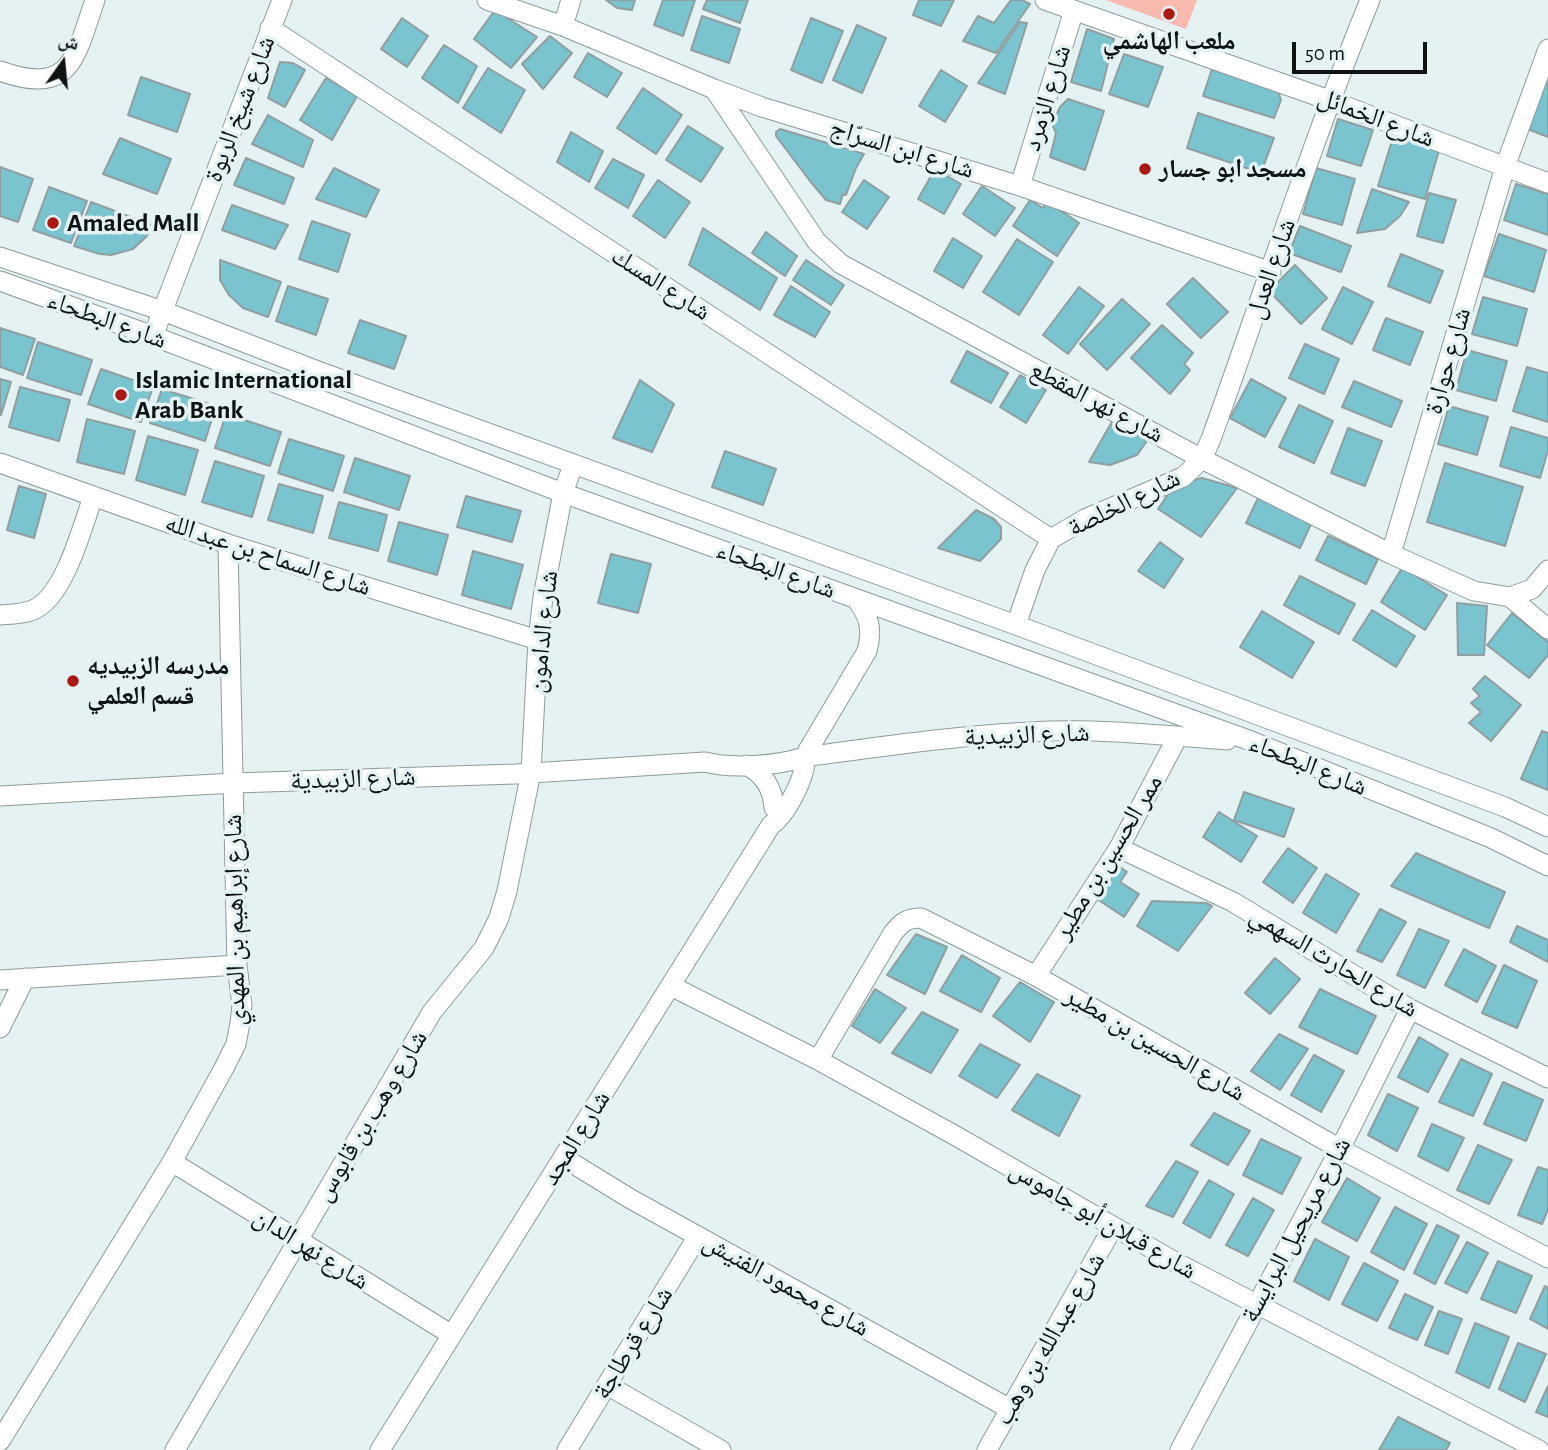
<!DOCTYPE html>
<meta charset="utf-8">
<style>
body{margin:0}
#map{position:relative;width:1548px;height:1450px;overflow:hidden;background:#e4f2f4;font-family:"Alegreya Sans","Noto Naskh Arabic",sans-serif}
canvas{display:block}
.north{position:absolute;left:28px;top:28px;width:70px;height:70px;-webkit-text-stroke:5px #e4f2f4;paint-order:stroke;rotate:15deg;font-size:19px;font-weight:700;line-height:28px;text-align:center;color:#0e1313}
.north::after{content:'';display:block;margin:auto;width:24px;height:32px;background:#0e1313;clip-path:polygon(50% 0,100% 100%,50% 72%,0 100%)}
.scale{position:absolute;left:1292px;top:42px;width:135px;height:32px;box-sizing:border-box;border:4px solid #0e1313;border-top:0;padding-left:9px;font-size:21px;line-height:24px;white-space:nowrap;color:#0e1313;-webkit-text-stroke:5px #e4f2f4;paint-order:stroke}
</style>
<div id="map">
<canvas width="1548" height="1450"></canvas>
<div class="north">ش</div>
<div class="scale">50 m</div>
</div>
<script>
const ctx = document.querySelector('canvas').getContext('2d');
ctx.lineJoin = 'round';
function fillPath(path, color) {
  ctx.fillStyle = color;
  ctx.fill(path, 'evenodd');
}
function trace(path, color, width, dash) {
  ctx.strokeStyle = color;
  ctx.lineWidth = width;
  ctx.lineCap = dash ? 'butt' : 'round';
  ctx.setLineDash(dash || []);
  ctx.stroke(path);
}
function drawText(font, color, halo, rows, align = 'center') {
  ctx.font = font + ' "Alegreya Sans","Noto Naskh Arabic",sans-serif';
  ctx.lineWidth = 7;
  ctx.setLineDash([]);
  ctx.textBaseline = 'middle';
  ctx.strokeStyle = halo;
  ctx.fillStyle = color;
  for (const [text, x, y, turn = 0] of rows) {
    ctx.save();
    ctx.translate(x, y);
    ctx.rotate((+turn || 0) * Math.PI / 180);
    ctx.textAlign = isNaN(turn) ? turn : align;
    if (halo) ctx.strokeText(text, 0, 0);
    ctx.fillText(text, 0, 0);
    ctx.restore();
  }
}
fillPath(new Path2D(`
 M1106 0H1197L1186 29Z`), '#f8b9af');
const building = new Path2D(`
 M606 0H635L632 10 617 8Z
 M663 0H695L683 36 654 25Z
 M707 0H748L740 23 703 9Z
 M919 0H954L941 26 913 15Z
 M1011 0H1022L1030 4 996 53 963 41 978 16 994 23Z
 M495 10 537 37 511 68 474 39Z
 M702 16 740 29 729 63 691 50Z
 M402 18 428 36 407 67 381 49Z
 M811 18 843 31 822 83 791 70Z
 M1020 22 1027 23 1005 94 978 83Z
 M857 25 886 38 862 93 833 80Z
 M1087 29 1114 39 1101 91 1071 82Z
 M550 36 572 53 543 89 522 64Z
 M444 45 477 66 458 103 422 78Z
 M588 53 622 73 607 97 574 77Z
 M1124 54 1163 67 1148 107 1109 94Z
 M280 62 293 63 305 70 285 107 268 98Z
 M488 68 525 90 501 133 463 108Z
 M1212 69 1278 91 1281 100 1274 118 1203 96Z
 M941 70 967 86 945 122 919 106Z
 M141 77 190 94 177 132 128 115Z
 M326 78 357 96 332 140 300 120Z
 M1544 80 1548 81V137L1525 128Z
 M643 88 682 115 656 154 617 128Z
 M1068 99 1104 111 1085 170 1050 157 1056 133 1052 124 1060 107Z
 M1198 113 1274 138 1261 173 1187 148Z
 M268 115 313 140 303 167 252 144Z
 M1338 119 1373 130 1361 166 1327 156Z
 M688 126 723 148 701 182 666 160Z
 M780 129 864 154 856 168 846 195 843 194 840 204 826 200 810 181 776 136V132Z
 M571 132 603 151 589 182 557 162Z
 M1394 134 1440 147 1425 199 1378 186Z
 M120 138 171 159 157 194 103 174Z
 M246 158 294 178 284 204 234 185Z
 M613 159 644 175 628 208 595 188Z
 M0 167 33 179 18 222 0 216Z
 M334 168 379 190 366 217 316 199Z
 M1316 168 1355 179 1342 225 1303 214Z
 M935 169 961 184 944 214 918 199Z
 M658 180 690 202 665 238 633 216Z
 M864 180 889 197 867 229 842 212Z
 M1516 184 1548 194V235L1504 220Z
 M982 186 1015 208 995 236 963 214Z
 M49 187 87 201 71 243 33 230Z
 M1372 189 1409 202 1400 216 1385 229 1357 233Z
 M1429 193 1456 200 1443 243 1417 236Z
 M1030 200 1043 208 1047 201 1079 223 1057 256 1013 226Z
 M91 202 152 225 147 236 133 249 111 255 100 254 74 246Z
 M232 205 288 225 275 249 222 230Z
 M312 221 350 234 338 272 299 259Z
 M1300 226 1351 246 1341 272 1289 253Z
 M703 228 777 278 760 310 689 265Z
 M766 232 797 256 785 276 752 253Z
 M1499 234 1546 250 1534 292 1484 276Z
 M953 238 982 256 963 288 934 271Z
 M1017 239 1053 262 1019 315 983 292Z
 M1401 254 1443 271 1430 303 1388 286Z
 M220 260 281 282 268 317 243 308 229 295 220 280Z
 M806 260 844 285 831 305 793 280Z
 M1295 265 1327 298 1301 324 1269 291Z
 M1193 278 1228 312 1201 338 1167 304Z
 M288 286 328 299 316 335 276 321Z
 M791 286 830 312 815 337 774 315Z
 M1079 287 1104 306 1068 354 1043 335Z
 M1343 287 1373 302 1352 344 1322 329Z
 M1483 297 1527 309 1517 346 1472 334Z
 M1122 299 1150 324 1107 370 1080 344Z
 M1386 318 1423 332 1410 365 1373 350Z
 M360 320 406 336 394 369 348 353Z
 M1162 325 1193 353 1184 364 1190 370 1170 394 1131 358Z
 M0 328 35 339 23 375 0 367Z
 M38 342 92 360 81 395 27 378Z
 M1305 344 1339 359 1324 394 1289 378Z
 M1467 350 1507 361 1496 401 1456 390Z
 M967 351 1008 373 991 403 951 382Z
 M1527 367 1548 373V422L1513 411Z
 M101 369 153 387 141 422 88 404Z
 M1020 375 1046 390 1026 423 1000 407Z
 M0 379 11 382 1 415H0Z
 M1251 379 1286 398 1265 437 1230 418Z
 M640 380 674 404 652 452 613 438Z
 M1354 381 1402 401 1391 427 1342 407Z
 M20 387 70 400 59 441 9 427Z
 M162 389 216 406 205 441 150 423Z
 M1299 405 1333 421 1314 463 1279 447Z
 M1449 406 1488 417 1477 455 1438 444Z
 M226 414 281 432 270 466 215 448Z
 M87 419 135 431 124 474 77 462Z
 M1113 420 1147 441 1137 455 1110 465 1089 462Z
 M1511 427 1548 438V450L1540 478 1500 466Z
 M1348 428 1382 441 1365 486 1331 473Z
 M148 436 198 450 185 495 136 480Z
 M289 439 344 456 333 491 278 473Z
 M725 451 776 469 763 505 712 487Z
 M355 458 410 476 399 510 344 492Z
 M215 461 264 476 252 517 202 502Z
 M1445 463 1523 487 1505 546 1427 522Z
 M1202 478 1237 488 1201 537 1158 509 1175 484Z
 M279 484 323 496 313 533 268 520Z
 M19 486 46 494 34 538 7 530Z
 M466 496 521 511 512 542 457 527Z
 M1258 498 1312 522 1300 548 1246 523Z
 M339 502 387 515 378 551 329 538Z
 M976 510 994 519 1001 527V539L980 561 938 548Z
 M399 522 448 535 437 575 388 561Z
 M1328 536 1378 559 1366 584 1316 560Z
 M1160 542 1183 559 1164 588 1138 571Z
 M473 551 523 565 511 609 462 595Z
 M611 554 651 564 638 613 598 603Z
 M1402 568 1447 595 1425 630 1381 602Z
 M1300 576 1355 604 1339 634 1284 605Z
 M1457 603 1487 606 1484 655H1458Z
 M1372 610 1415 636 1396 667 1353 640Z
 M1262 611 1314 642 1292 678 1240 647Z
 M1512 613 1548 642V655L1529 678 1487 645Z
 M1485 676 1521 705 1491 741 1469 723 1481 712 1471 703 1480 696 1473 689Z
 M1542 731 1548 733V790L1521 779Z
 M1244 792 1294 809 1284 837 1234 820Z
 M1219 812 1257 836 1241 862 1203 837Z
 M1288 848 1317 868 1293 903 1263 882Z
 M1416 853 1505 892 1489 928 1391 886Z
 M1113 862 1127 872 1120 882 1139 894 1124 917 1091 895Z
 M1326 874 1359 894 1336 933 1303 913Z
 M1152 901 1206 903 1212 906 1178 951 1137 926Z
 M1380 909 1406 922 1382 962 1357 951Z
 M1517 926 1548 940V962L1510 942Z
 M1419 929 1449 941 1425 988 1397 975Z
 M916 934 947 947 925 994 887 975Z
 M1464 949 1496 966 1477 1002 1445 985Z
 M962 955 1000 978 981 1012 940 991Z
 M1275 958 1300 979 1270 1014 1245 993Z
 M1504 965 1537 981 1517 1028 1482 1013Z
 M1020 982 1054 1002 1030 1042 993 1016Z
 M875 989 906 1008 880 1043 852 1026Z
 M1320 989 1376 1016 1357 1054 1299 1027Z
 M922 1012 958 1030 931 1073 892 1053Z
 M1279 1034 1308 1049 1280 1090 1251 1071Z
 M1419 1037 1448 1054 1428 1092 1398 1077Z
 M980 1044 1020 1065 997 1098 959 1076Z
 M1314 1055 1344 1071 1321 1112 1291 1095Z
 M1461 1059 1492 1074 1473 1116 1439 1102Z
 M1037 1074 1080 1096 1059 1136 1012 1110Z
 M1503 1082 1543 1100 1526 1141 1484 1124Z
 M1388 1094 1418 1108 1397 1151 1368 1135Z
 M1214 1113 1250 1131 1228 1165 1191 1145Z
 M1432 1124 1464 1138 1448 1171 1418 1156Z
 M1261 1139 1301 1158 1282 1194 1243 1175Z
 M1478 1145 1512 1160 1489 1204 1457 1190Z
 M1176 1161 1198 1172 1173 1217 1146 1206Z
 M1538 1167 1548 1170V1210L1542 1224 1518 1215Z
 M1347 1178 1380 1198 1357 1241 1322 1222Z
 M1209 1180 1234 1194 1210 1238 1183 1223Z
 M1253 1198 1274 1210 1248 1256 1226 1245Z
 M1395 1207 1427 1224 1404 1270 1371 1252Z
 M1437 1225 1459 1236 1435 1284 1414 1273Z
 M1315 1239 1349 1257 1329 1300 1294 1281Z
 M1467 1242 1488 1253 1467 1293 1445 1283Z
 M1498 1261 1532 1276 1516 1313 1481 1299Z
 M1364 1263 1398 1281 1377 1321 1342 1304Z
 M1545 1286 1548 1288V1329L1530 1319Z
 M1405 1294 1433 1307 1417 1340 1389 1328Z
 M1439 1311 1462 1319 1448 1354 1425 1345Z
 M1475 1323 1509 1337 1489 1388 1456 1372Z
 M1518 1343 1546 1354 1525 1402 1499 1389Z
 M1548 1386V1417L1536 1412Z
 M1398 1417 1450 1443 1446 1450H1379Z`);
fillPath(building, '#79c4cf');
trace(building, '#919ea0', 2);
const minor = new Path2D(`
 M487 0 563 26
 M571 0 563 26 714 89 762 107 1020 186 1271 272
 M1045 0 1329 100 1548 183
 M270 28 1051 539
 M0 71C72 97 75 57 95 0
 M714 89 817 242 841 264 1202 459 1391 554 1474 591 1510 597 1532 589 1548 570
 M1020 186 1074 10
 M0 257 163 311 318 371 1016 625 1505 807 1548 827
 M0 281 153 336 563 493 1251 741 1491 838 1548 866
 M153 336 282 0
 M0 463 228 544 538 640
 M1391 554 1505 167 1548 49
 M1510 597 1548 629
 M0 615C12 614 27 614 37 608 66 591 82 527 93 497
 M1016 625 1035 570 1051 539 1085 519 1183 477 1202 459 1211 439C1264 292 1311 144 1370 0
 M799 763 804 757 867 651C873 630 869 615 856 599
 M746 765C764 774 773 788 774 808
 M0 796 234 783 515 774 705 762C731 769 778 766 804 757 886 746 967 734 1050 731 1109 729 1168 736 1227 740
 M1119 848 1233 902 1410 1009 1548 1078
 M1036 976 1119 848 1178 736
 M0 980 237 965
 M671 986 818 1060 956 1136 1177 1263 1539 1450
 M0 1028 25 978
 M818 1060 893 933C902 922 907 918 921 918L1036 976 1340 1149 1548 1258
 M564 1158 629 1198 1010 1409
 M172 1162 452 1335
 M607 1385 721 1450
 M0 1441 172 1162 224 1068 236 1044 240 1023 242 1005 237 965 228 544
 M175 1450 432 1012 484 948 499 918 507 891 531 772 538 640 543 597 563 493 573 465
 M380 1450 771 825C785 816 809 773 804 757
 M567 1450 698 1236
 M987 1450 1113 1227
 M1180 1450 1340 1149 1410 1009`);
trace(minor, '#8e9a9c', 21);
trace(minor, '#fff', 19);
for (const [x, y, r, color] of [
 [1169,14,7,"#ab1a12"],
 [1145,169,7,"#ab1a12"],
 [53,223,7,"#ab1a12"],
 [121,395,7,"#ab1a12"],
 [73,681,7,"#ab1a12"]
]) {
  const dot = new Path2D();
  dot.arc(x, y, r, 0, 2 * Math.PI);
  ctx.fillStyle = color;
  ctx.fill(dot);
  trace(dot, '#e4f2f4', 2.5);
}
drawText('bold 26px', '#0e1313', '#e4f2f4', [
 ["ملعب الهاشمي",1169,41,"center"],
 ["مسجد ابو جسار",1159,169],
 ["Amaled Mall",67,223],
 ["Islamic International",135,380],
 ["Arab Bank",135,410],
 ["مدرسه الزبيديه",87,666],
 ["قسم العلمي",87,696]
], 'left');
drawText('26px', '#0e1313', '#e4f2f4', [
 ["شارع الزمرد",1047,98,-73],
 ["شارع شيخ الربوة",240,109,-69],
 ["شارع الخمائل",1376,118,21],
 ["شارع ابن السرّاج",902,149,17],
 ["شارع العدل",1271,269,-71],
 ["شارع المسك",661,284,33],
 ["شارع البطحاء",107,320,20],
 ["شارع حوارة",1448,361,-74],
 ["شارع نهر المقطع",1097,402,28],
 ["شارع الخلصة",1124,503,-26],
 ["شارع السماح بن عبد الله",268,555,18],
 ["شارع البطحاء",776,570,20],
 ["شارع الدامون",543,632,-84],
 ["شارع الزبيدية",1027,735,-2],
 ["شارع البطحاء",1308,765,22],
 ["شارع الزبيدية",353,779,-2],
 ["ممر الحسين بن مطير",1108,857,-59],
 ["شارع إبراهيم بن المهدي",235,920,-91],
 ["شارع الحارث السهمي",1334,962,31],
 ["شارع الحسين بن مطير",1155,1044,30],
 ["شارع وهب بن قابوس",371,1116,-59],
 ["شارع المجد",576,1138,-58],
 ["شارع قبلان أبو جاموس",1103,1220,30],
 ["شارع مريحيل البرايسة",1296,1230,-62],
 ["شارع نهر الدان",311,1249,32],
 ["شارع محمود الفنيش",786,1285,29],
 ["شارع عبدالله بن وهب",1050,1339,-60],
 ["شارع قرطاجة",633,1343,-58]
]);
</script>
